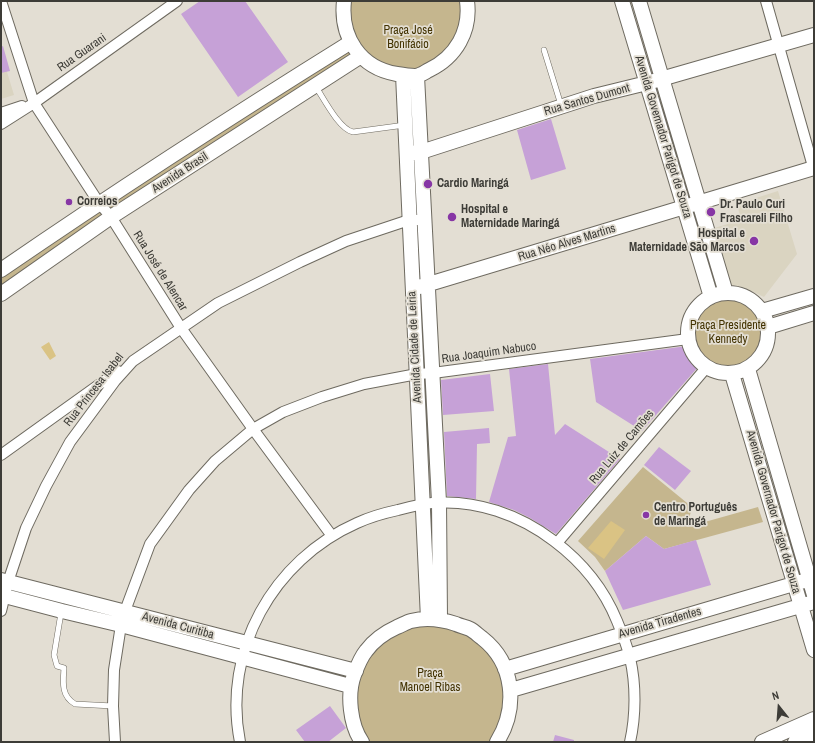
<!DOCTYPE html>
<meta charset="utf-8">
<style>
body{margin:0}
#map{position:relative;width:815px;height:743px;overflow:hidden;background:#e3ded3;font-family:"Archivo Narrow",sans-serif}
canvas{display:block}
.frame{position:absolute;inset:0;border:2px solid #3d3c37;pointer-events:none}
.north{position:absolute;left:759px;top:687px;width:40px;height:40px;-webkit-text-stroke:3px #e3ded3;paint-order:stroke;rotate:343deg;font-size:11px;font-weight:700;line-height:16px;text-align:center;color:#3d3c37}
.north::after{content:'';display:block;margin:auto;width:14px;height:18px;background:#3d3c37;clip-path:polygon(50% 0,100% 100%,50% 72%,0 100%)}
</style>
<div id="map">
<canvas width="815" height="743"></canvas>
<div class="frame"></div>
<div class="north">N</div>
</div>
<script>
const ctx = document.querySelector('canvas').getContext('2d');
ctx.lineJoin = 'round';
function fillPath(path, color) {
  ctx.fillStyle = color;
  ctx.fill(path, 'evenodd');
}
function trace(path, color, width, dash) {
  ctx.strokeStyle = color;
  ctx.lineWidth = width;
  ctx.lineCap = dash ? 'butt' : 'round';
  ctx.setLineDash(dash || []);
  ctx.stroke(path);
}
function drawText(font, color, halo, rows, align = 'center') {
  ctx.font = font + ' "Archivo Narrow",sans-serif';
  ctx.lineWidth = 3.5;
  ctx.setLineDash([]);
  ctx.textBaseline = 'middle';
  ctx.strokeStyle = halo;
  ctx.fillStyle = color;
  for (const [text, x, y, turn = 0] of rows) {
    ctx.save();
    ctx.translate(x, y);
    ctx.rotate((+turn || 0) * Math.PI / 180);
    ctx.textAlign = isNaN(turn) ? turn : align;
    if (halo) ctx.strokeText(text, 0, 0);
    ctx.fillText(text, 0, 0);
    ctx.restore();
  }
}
fillPath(new Path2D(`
 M1 52 14 95 1 99Z
 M778 191 797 254 764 297 745 288 728 284 711 229 741 220 737 204Z`), '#dad4c1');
fillPath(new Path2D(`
 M344 1H467L464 33 417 76 361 56 1 287V273L353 46Z
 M688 333a40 40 0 1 1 80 0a40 40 0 1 1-80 0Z
 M643 467 692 507 687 527 758 507 763 522 664 549 646 536 605 571 595 557 578 541Z
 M411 621 471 629 509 680 497 742H362L350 686 366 651Z`), '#c5b68e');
fillPath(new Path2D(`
 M49 342 56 356 50 360 41 347Z
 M611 521 625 530 604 559 588 548Z`), '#dac384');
fillPath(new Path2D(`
 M200 1H245L288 62 238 97 181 14Z
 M3 46 10 71 1 73V47Z
 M551 119 566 169 531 180 517 130Z
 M687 346 690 354 699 366 642 431 596 402 590 359Z
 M548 364 555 435 565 424 620 459 556 534 530 518 514 510 489 502 508 437 516 436 509 369Z
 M490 374 494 411 443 415 441 380Z
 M489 428 490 443 477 444 476 499 447 496 444 432Z
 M659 447 691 471 675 490 644 465Z
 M646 536 664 549 696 540 711 585 623 610 605 571Z
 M330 706 346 728 328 742H305L296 730Z
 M555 735 574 740V742H553Z`), '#c6a1d7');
const lane = new Path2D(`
 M544 50 561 105
 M316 87C324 99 339 129 353 132L405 125
 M61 613 54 655 57 666 64 668C63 682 61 696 75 704L113 706`);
const street = new Path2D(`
 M1 1 34 103 99 203 111 217 181 328 253 429 332 536
 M766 1 814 170
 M1 113 22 106
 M1 124 34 103 177 1
 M1 455 118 371
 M557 543 706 368
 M1 611 8 582 26 528 46 486 70 442 115 381 133 361 218 303 300 262 346 241 409 220H423
 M115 742 113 706 114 670 121 625 125 611 150 544 189 490 215 461 253 429 283 412 322 397 364 384 417 374 433 373 688 339
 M240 742C222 651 273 560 357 523 370 517 384 513 398 510 409 507 421 504 432 503 476 499 520 515 554 541 582 562 604 589 617 621 622 633 627 645 630 658 636 684 636 715 630 742`);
const secondary = new Path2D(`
 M344 1C340 37 360 68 397 74 403 75 409 76 415 76 420 76 425 72 429 70 456 57 471 31 467 1
 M622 1 711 297
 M639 1 726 293
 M403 75 428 619
 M417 76 439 502 440 619
 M412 153 421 152 594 96 647 83 814 35
 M1 270C116 191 232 116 351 42
 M419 287 814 168
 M688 333a40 40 0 1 1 80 0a40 40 0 1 1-80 0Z
 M1 294 111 217 361 56
 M762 311 814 296
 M768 327 814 313
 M748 369 814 595
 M732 374 814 650
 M1 580 356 671
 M1 595 62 611 121 625 350 686
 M505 669 814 578
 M511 690 814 602
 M362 742C350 725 347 694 354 675 357 667 361 657 366 651 374 640 386 632 397 627 402 625 407 622 411 621 427 617 441 619 456 624 460 626 466 627 470 629 474 631 478 635 482 638 515 664 518 708 497 742
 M762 742 814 719
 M795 742 814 733`);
trace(lane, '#6e6a60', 6);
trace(street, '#6e6a60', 12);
trace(secondary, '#6e6a60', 16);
trace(lane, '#fff', 5);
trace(street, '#fff', 10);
trace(secondary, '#fff', 14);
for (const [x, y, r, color] of [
 [428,184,5,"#8736a5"],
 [69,202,4,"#8736a5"],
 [711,212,5,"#8736a5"],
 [452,217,5,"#8736a5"],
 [754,241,5,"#8736a5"],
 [646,515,4,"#8736a5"]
]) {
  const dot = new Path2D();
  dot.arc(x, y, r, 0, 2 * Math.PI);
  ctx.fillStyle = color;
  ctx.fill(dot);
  trace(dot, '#e3ded3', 1.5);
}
drawText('12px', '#423200', '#e3ded3', [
 ["Praça José",408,31],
 ["Bonifácio",408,45],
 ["Praça Presidente",728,326],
 ["Kennedy",728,340],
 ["Praça",430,674],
 ["Manoel Ribas",430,688]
]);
drawText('12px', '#3d3c37', '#e3ded3', [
 ["Rua Guarani",82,53,-35],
 ["Rua Santos Dumont",587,100,-16],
 ["Avenida Governador Parigot de Souza",663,137,73],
 ["Avenida Brasil",180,173,-33],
 ["Rua Néo Alves Martins",567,243,-17],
 ["Rua José de Alencar",160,271,58],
 ["Avenida Cidade de Leiria",415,347,-93],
 ["Rua Joaquim Nabuco",489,353,-8],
 ["Rua Princesa Isabel",94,390,-52],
 ["Rua Luiz de Camões",622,447,-50],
 ["Avenida Governador Parigot de Souza",773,512,74],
 ["Avenida Tiradentes",660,623,-16],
 ["Avenida Curitiba",178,626,15]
]);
drawText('bold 12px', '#3d3c37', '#e3ded3', [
 ["Cardio Maringá",437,184],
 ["Correios",77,202],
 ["Dr. Paulo Curi",720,205],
 ["Frascareli Filho",720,219],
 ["Hospital e",461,210],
 ["Maternidade Maringá",461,224],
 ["Hospital e",745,234,"right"],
 ["Maternidade São Marcos",745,248,"right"],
 ["Centro Português",654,508],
 ["de Maringá",654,522]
], 'left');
</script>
